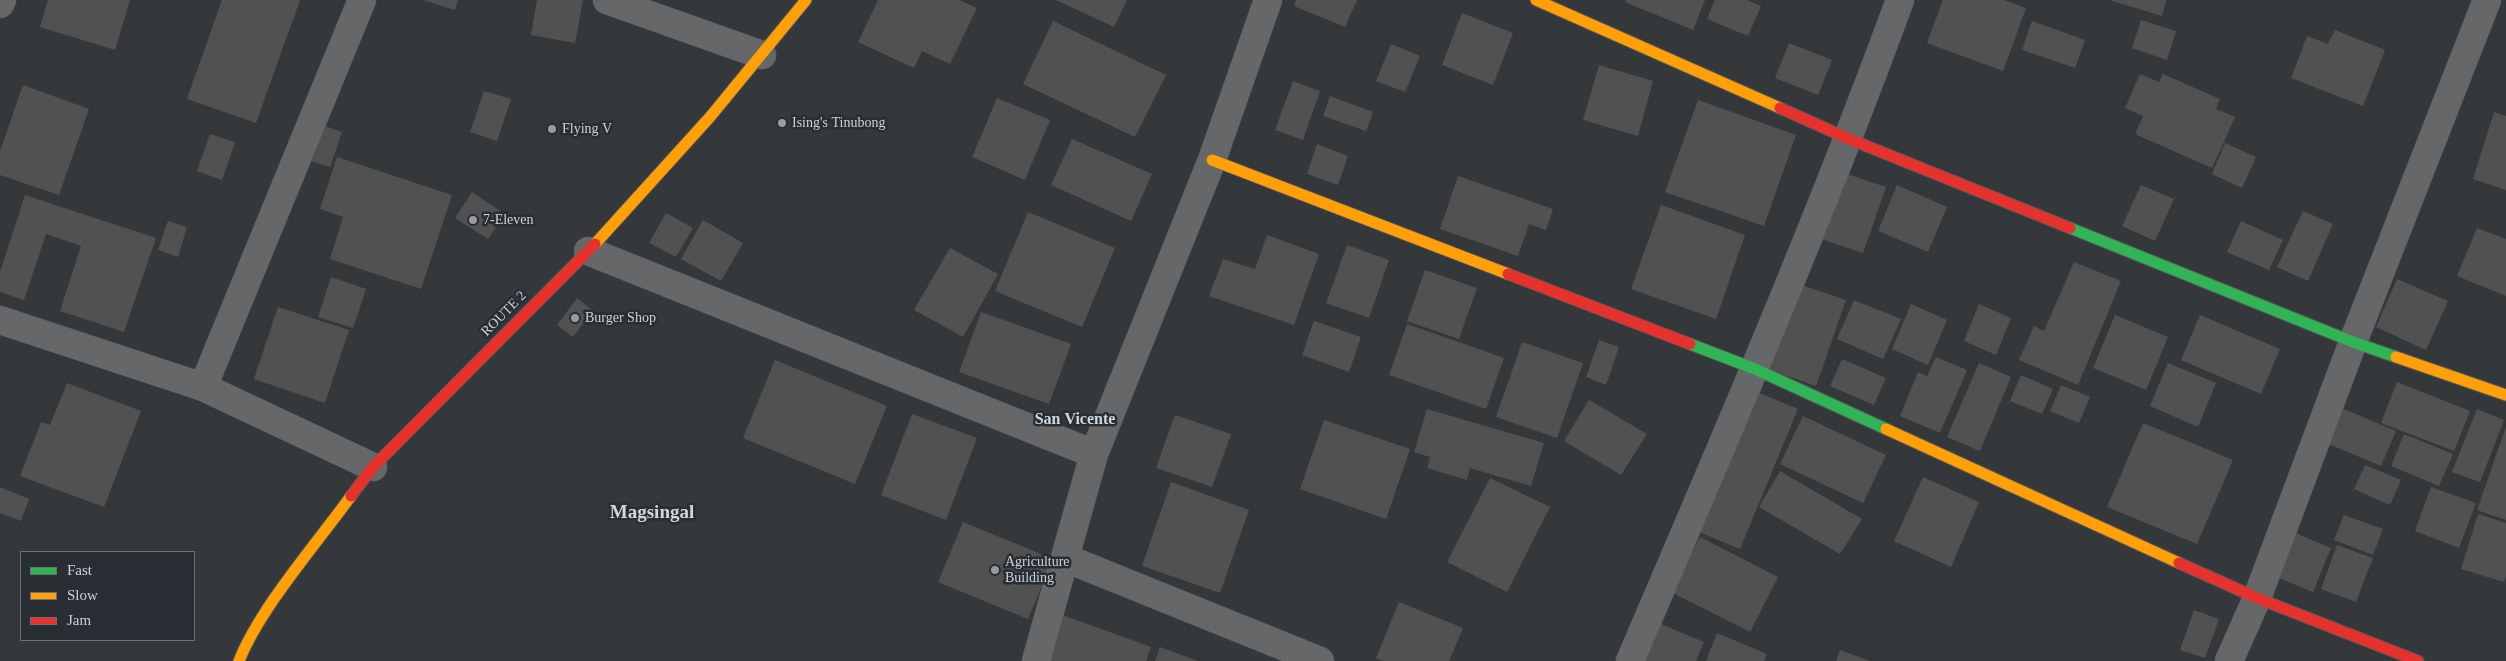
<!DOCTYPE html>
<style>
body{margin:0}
#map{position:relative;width:2506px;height:661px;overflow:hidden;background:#35383b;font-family:"Times New Roman",serif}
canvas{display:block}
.legend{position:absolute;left:20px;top:551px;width:175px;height:90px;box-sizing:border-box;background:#282e34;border:1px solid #6a7075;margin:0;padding:6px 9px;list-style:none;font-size:15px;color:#ced2d6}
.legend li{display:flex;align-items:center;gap:10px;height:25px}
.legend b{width:25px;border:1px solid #6a7075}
</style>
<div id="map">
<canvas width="2506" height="661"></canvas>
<ul class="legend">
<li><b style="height:6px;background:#30b455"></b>Fast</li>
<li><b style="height:6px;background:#ff9f0a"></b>Slow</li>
<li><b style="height:6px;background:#e5322d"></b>Jam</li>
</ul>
</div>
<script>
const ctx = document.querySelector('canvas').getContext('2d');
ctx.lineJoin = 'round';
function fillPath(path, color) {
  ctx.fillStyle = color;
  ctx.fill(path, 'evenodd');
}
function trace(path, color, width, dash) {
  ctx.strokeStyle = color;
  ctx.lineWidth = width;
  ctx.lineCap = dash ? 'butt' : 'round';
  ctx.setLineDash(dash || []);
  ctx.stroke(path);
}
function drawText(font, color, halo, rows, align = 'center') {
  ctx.font = font + ' "Times New Roman",serif';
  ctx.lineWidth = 5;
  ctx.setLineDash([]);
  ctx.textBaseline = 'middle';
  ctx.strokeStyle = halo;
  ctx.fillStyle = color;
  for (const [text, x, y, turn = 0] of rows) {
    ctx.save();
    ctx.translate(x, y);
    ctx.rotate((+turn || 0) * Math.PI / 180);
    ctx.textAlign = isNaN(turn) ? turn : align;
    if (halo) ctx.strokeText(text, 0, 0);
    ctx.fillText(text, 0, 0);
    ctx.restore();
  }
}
fillPath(new Path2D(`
 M48 0H130L115 50 40 27Z
 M222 0H300L256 123 187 99Z
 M423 0H458L455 10Z
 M537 0H583L575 43 531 35Z
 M878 0H959L977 8 950 64 922 51 914 68 858 42Z
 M1056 0H1127L1114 27Z
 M1296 0H1357L1345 27 1294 6Z
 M1626 0H1705L1693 30 1625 2Z
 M1715 0H1747L1761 6 1748 36 1707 19Z
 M1943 0H2004L2026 8 2003 71 1927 43Z
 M2109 0H2166L2162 16Z
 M1462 13 1513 33 1493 85 1442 65Z
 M2141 20 2176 31 2167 60 2132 48Z
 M1053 21 1166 75 1135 137 1023 84Z
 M2032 21 2085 40 2075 68 2022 50Z
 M2335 30 2385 50 2363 106 2291 78 2307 36 2328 44Z
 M1789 43 1832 60 1818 95 1775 78Z
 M1391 44 1420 56 1405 92 1376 81Z
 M1599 65 1653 81 1638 136 1583 120Z
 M2140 74 2159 82 2163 74 2220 99 2216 109 2235 117 2212 168 2135 134 2143 116 2125 108Z
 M1293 81 1320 91 1303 140 1275 130Z
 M23 85 89 109 59 195 0 175V151Z
 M484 91 511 99 497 141 470 132Z
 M1330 96 1373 112 1366 131 1323 116Z
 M997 98 1050 120 1025 180 972 157Z
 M1698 100 1796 135 1764 226 1665 192Z
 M2494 112 2506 116V190L2473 179Z
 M314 122 342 132 330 167 302 158Z
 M210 134 235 142 222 180 197 171Z
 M1072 139 1152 174 1131 221 1051 185Z
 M2225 143 2256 157 2242 188 2212 174Z
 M1317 144 1348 156 1338 185 1307 174Z
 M337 157 452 195 421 289 330 259 343 217 320 209Z
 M1844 173 1886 187 1863 253 1821 239Z
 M1458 176 1553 209 1546 230 1529 224 1518 256 1440 229Z
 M1897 185 1947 207 1928 252 1878 231Z
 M2141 185 2174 199 2155 241 2122 226Z
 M472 192 505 214 488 239 455 218Z
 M25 195 156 238 124 332 60 311 81 246 46 234 24 300 0 292V272Z
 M1661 205 1745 235 1716 319 1631 289Z
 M2303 211 2333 224 2308 281 2277 267Z
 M1028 212 1115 248 1082 327 995 291Z
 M666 213 693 228 676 257 649 243Z
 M703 220 743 243 721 281 681 259Z
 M168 221 187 227 178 257 158 250Z
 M2241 221 2283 240 2269 270 2227 252Z
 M2477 228 2506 239V296L2457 276Z
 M1267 235 1319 254 1294 325 1209 296 1223 259 1255 269Z
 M1347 245 1389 260 1369 318 1326 303Z
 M950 248 998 274 963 337 914 310Z
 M2074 262 2121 281 2078 385 2019 360 2034 326 2044 331Z
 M1425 270 1477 288 1459 339 1407 321Z
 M331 277 366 289 353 328 318 317Z
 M2397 279 2448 301 2426 350 2376 327Z
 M1795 283 1846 300 1816 386 1765 368Z
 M577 298 593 311 573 337 557 325Z
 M1854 300 1901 319 1883 359 1837 339Z
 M1911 304 1947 320 1928 365 1892 349Z
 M1979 304 2011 318 1996 355 1964 341Z
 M278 307 349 330 325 403 254 379Z
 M981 312 1071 344 1049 404 959 372Z
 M2115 315 2168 337 2146 390 2093 368Z
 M2200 315 2280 349 2261 394 2181 360Z
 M1314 321 1361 337 1349 372 1302 355Z
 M1407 324 1504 358 1486 409 1389 375Z
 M1599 340 1619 347 1606 385 1586 377Z
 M1522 342 1583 363 1557 438 1496 417Z
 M1936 357 1967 370 1940 433 1900 416 1918 372 1927 376Z
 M1842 359 1886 378 1874 405 1830 386Z
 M775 360 887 406 855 484 743 438Z
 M1979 363 2011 377 1980 451 1947 437Z
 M2168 363 2216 383 2198 427 2150 406Z
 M2021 375 2053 389 2042 414 2010 401Z
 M2397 382 2470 411 2454 451 2381 423Z
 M67 383 141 411 104 507 20 476 41 422 50 425Z
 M2061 385 2090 397 2079 423 2050 411Z
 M1752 390 1798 409 1740 549 1694 530Z
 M1589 400 1647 434 1621 475 1564 441Z
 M2339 407 2396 431 2381 466 2324 442Z
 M1427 409 1544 443 1531 486 1470 468 1467 480 1427 468 1430 457 1414 452Z
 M2477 409 2504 420 2480 482 2452 472Z
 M912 414 977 438 946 520 881 495Z
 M1175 415 1231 434 1212 487 1156 468Z
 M1803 416 1886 455 1863 503 1780 464Z
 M1324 420 1410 449 1386 519 1300 489Z
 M2143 423 2233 460 2197 544 2107 507Z
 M2506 427V520L2477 510Z
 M2404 434 2453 454 2439 486 2391 466Z
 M2365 465 2401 480 2390 505 2354 489Z
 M1780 471 1862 519 1840 554 1759 507Z
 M1923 477 1979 502 1951 567 1894 541Z
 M1490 478 1550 507 1507 592 1447 562Z
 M1171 482 1249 510 1220 593 1142 566Z
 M0 487 29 499 21 521 0 513Z
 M2431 487 2476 503 2459 548 2415 531Z
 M2478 514 2506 523V576L2504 582 2461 569Z
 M2344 515 2383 529 2373 555 2334 540Z
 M963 522 1053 559 1028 619 938 582Z
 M2288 530 2331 548 2313 592 2269 574Z
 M1700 537 1778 577 1750 632 1671 592Z
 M2337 545 2373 558 2356 602 2321 589Z
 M1399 602 1463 628 1449 661H1384L1376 658Z
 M2194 610 2219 619 2205 658 2180 650Z
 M1057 613 1151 647 1146 661H1042Z
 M1651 620 1704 642 1696 661H1634Z
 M1717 633 1767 654 1764 661H1706Z
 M1160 647 1198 661H1155Z
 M1840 650 1870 661H1836Z`), '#515152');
const street = new Path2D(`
 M607 0 762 55
 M0 4 2 0
 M588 251 1094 454
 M0 320 203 387 373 467
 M203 387 362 0
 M1065 558 1320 661
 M1036 661 1094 454 1212 160 1268 0
 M1630 661C1724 442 1818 224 1900 0
 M2229 661 2257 598 2353 342 2487 0`);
const fast = new Path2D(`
 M2070 228 2353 342 2396 357
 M1690 344 1755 369 1886 429`);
const slow = new Path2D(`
 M1536 0 1780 108
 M1212 160 1508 274
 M595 244 710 117 806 0
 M2396 357 2506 395
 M1886 429 2179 563
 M239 661C260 608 317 543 351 496`);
const jam = new Path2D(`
 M1780 108 1849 139 2070 228
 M1508 274 1690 344
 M351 496 373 467 595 244
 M2179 563 2257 598 2418 661`);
trace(street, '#535659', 29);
trace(fast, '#535659', 13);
trace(slow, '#535659', 13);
trace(jam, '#535659', 13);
trace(street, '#656769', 28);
trace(fast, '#30b455', 11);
trace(slow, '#ff9f0a', 11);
trace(jam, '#e5322d', 11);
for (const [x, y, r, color] of [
 [782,123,5,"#989ca0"],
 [552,129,5,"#989ca0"],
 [473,220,5,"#989ca0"],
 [575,318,5,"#989ca0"],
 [995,570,5,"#989ca0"]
]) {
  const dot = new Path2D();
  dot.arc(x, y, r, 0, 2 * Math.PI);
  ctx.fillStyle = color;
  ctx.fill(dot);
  trace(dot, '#282e34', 2);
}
drawText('14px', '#ced2d6', '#282e34', [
 ["Ising's Tinubong",792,123],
 ["Flying V",562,129],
 ["7-Eleven",483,220],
 ["Burger Shop",585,318],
 ["Agriculture",1005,562],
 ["Building",1005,578]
], 'left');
drawText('14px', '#ced2d6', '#282e34', [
 ["ROUTE 2",504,314,-45]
]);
drawText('bold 16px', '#cfd8df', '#282e34', [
 ["San Vicente",1075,420]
]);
drawText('bold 19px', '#cfd8df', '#282e34', [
 ["Magsingal",652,513]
]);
</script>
